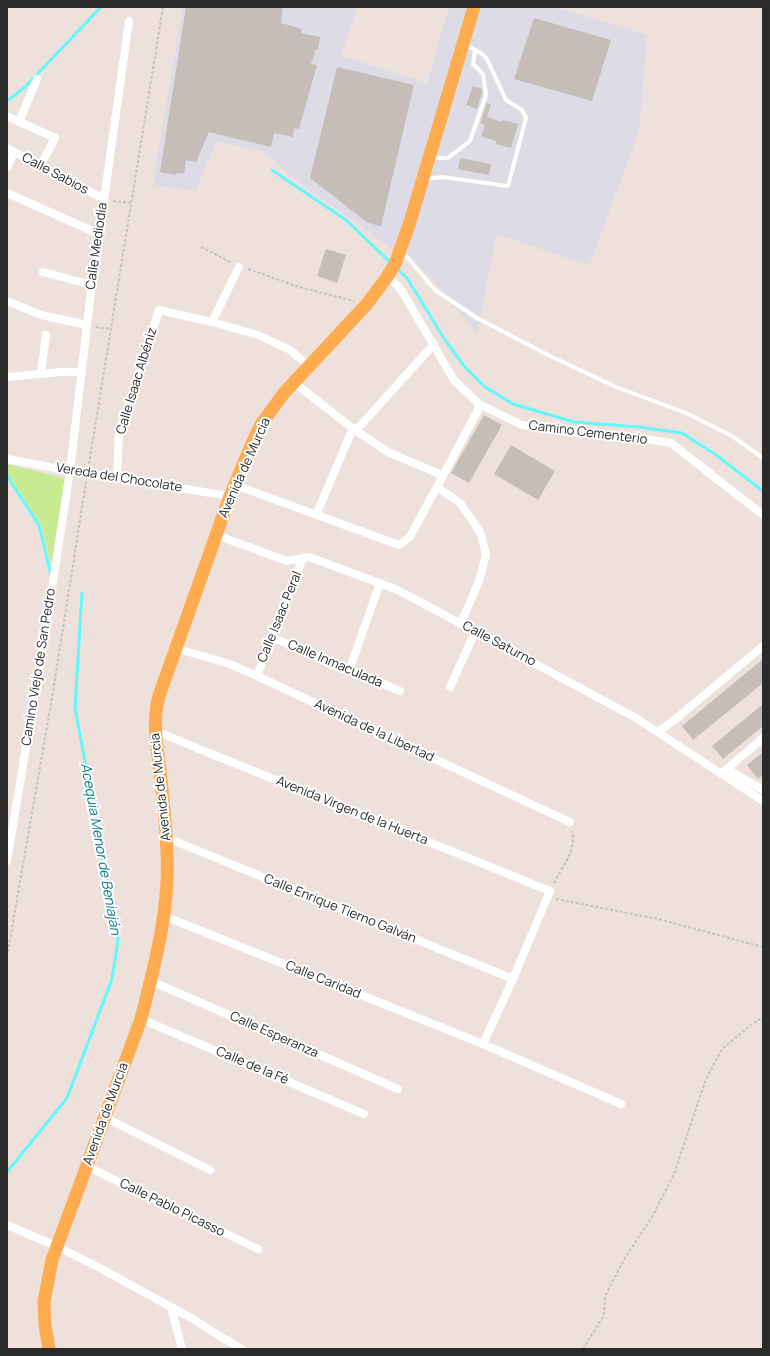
<!DOCTYPE html>
<meta charset="utf-8">
<style>
body{margin:0}
#map{position:relative;width:770px;height:1356px;overflow:hidden;background:#eee1db;font-family:Manrope,sans-serif}
canvas{display:block}
.frame{position:absolute;inset:0;border:8px solid #2a2a2a;pointer-events:none}
</style>
<div id="map">
<canvas width="770" height="1356"></canvas>
<div class="frame"></div>
</div>
<script>
const ctx = document.querySelector('canvas').getContext('2d');
ctx.lineJoin = 'round';
function fillPath(path, color) {
  ctx.fillStyle = color;
  ctx.fill(path, 'evenodd');
}
function trace(path, color, width, dash) {
  ctx.strokeStyle = color;
  ctx.lineWidth = width;
  ctx.lineCap = dash ? 'butt' : 'round';
  ctx.setLineDash(dash || []);
  ctx.stroke(path);
}
function drawText(font, color, halo, rows, align = 'center') {
  ctx.font = font + ' Manrope,sans-serif';
  ctx.lineWidth = 4;
  ctx.setLineDash([]);
  ctx.textBaseline = 'middle';
  ctx.strokeStyle = halo;
  ctx.fillStyle = color;
  for (const [text, x, y, turn = 0] of rows) {
    ctx.save();
    ctx.translate(x, y);
    ctx.rotate((+turn || 0) * Math.PI / 180);
    ctx.textAlign = isNaN(turn) ? turn : align;
    if (halo) ctx.strokeText(text, 0, 0);
    ctx.fillText(text, 0, 0);
    ctx.restore();
  }
}
fillPath(new Path2D(`
 M183 7H358L341 56 427 83 449 7H555L647 35 639 132 589 266 497 234 477 334 429 275 297 181 264 152 217 141 196 190 154 186 156 164Z`), '#dddce6');
fillPath(new Path2D(`
 M7 464 67 479 53 572 41 524 7 473Z`), '#c6eb91');
trace(new Path2D(`
 M7 101 25 87 101 7
 M272 170 346 220 391 263
 M396 268 407 278 445 340 464 366 485 387 513 404 574 422 639 427 682 433 716 455 763 491
 M7 476 39 525 51 575
 M7 1172 67 1098 112 979 118 940 75 708 82 593`), '#62f9fc', 3);
fillPath(new Path2D(`
 M186 7H283L281 23 302 29 301 33 320 37 318 49H316L311 64 317 65 299 129 294 128 293 137 274 133 271 147 209 132 196 162 186 160 184 174 177 173 176 175 160 172Z
 M534 18 611 40 592 101 514 79Z
 M337 67 414 85 381 226 368 223 310 178Z
 M473 86 482 89V93L477 109 466 105Z
 M487 103 491 104 487 117 502 122 503 120 518 124 511 148 496 144V141L481 136 485 125 480 123Z
 M460 158 491 164 489 175 458 169Z
 M326 249 346 255 337 283 317 276Z
 M484 415 502 425 469 483 451 473Z
 M511 445 555 471 538 500 494 474Z
 M763 659V683L693 740 682 726Z
 M763 704V726L723 759 712 746Z
 M763 752V775L758 779 747 765Z`), '#c5bdb7');
trace(new Path2D(`
 M113 201 131 203
 M201 247 232 263
 M248 269 299 287 354 301
 M96 327 110 329
 M89 464 163 7
 M554 883C562 867 577 850 572 831
 M556 899 658 919 763 947
 M7 957 53 692 86 482
 M583 1349 604 1315 605 1296 625 1258 652 1217 674 1174 706 1079 722 1049 751 1025 763 1017`), '#c3c3c3', 2, [3, 2]);
trace(new Path2D(`
 M431 158H448L470 141 486 95 483 74 473 64 475 50
 M425 179 442 177 508 186 526 118 522 110 506 100 487 59 481 53 466 45
 M402 251 435 290 477 318 548 355 616 387 686 413 732 436 763 458`), '#fff', 4);
trace(new Path2D(`
 M7 116 55 138 41 165
 M19 122 37 79
 M7 148 104 199
 M7 167 14 152
 M7 193 99 234
 M43 272 92 285
 M387 277 397 285 403 293 454 380 479 404 522 425 586 434 627 436 671 443 763 515
 M7 301 41 315 87 325
 M212 322 239 267
 M41 373 46 335
 M7 377 61 372H81
 M293 382 355 430 388 452 437 473 442 477
 M7 459C81 474 156 484 230 496
 M117 478 119 431 135 387 159 310 212 322 258 335 290 350 309 366
 M235 485 399 545 410 537 477 412 479 404
 M437 487 460 503 472 520 481 534 486 555 479 581 465 614 460 623
 M316 515 351 433 361 425 434 344
 M216 535 287 561 309 557 398 590 636 718 763 801
 M271 637 400 691
 M175 648 230 664 257 676 570 822
 M349 671 380 583
 M257 676 271 637 303 558
 M450 687 475 632
 M155 731 550 891 513 979 483 1044
 M658 732 678 717 763 646
 M727 769 763 790
 M721 774 763 738
 M167 838 513 979
 M7 861 46 627 70 471 90 300 129 21
 M164 916 483 1044 621 1104
 M151 981 398 1089
 M141 1019 364 1114
 M104 1117 210 1170
 M86 1166 258 1249
 M7 1225 56 1246 98 1267 193 1319 213 1332 242 1349
 M171 1307 182 1349`), '#fff', 8);
trace(new Path2D(`
 M49 1349 45 1325 44 1302 52 1260 141 1019C155 964 170 909 167 852 166 825 163 798 160 771 157 745 152 721 159 696L230 496 254 439 262 423 284 393 367 304 387 277 395 264 410 222 474 7`), '#ffab4f', 13);
drawText('13px', '#2a2a2a', '#fff', [
 ["Calle Sabios",55,174,28],
 ["Calle Mediodía",97,246,-82],
 ["Calle Isaac Albéniz",137,381,-73],
 ["Camino Cementerio",588,433,7],
 ["Avenida de Murcia",245,468,-66],
 ["Vereda del Chocolate",119,478,9],
 ["Calle Isaac Peral",280,617,-68],
 ["Calle Saturno",499,644,28],
 ["Calle Inmaculada",335,664,23],
 ["Camino Viejo de San Pedro",39,667,-81],
 ["Avenida de la Libertad",374,731,25],
 ["Avenida de Murcia",161,787,-96],
 ["Avenida Virgen de la Huerta",352,811,22],
 ["Calle Enrique Tierno Galván",340,909,22],
 ["Calle Caridad",323,980,22],
 ["Calle Esperanza",274,1035,24],
 ["Calle de la Fé",252,1066,23],
 ["Avenida de Murcia",106,1114,-70],
 ["Calle Pablo Picasso",172,1208,26]
]);
drawText('italic 14px', '#037d8b', '#fff', [
 ["Acequia Menor de Beniaján",100,849,80]
]);
</script>
